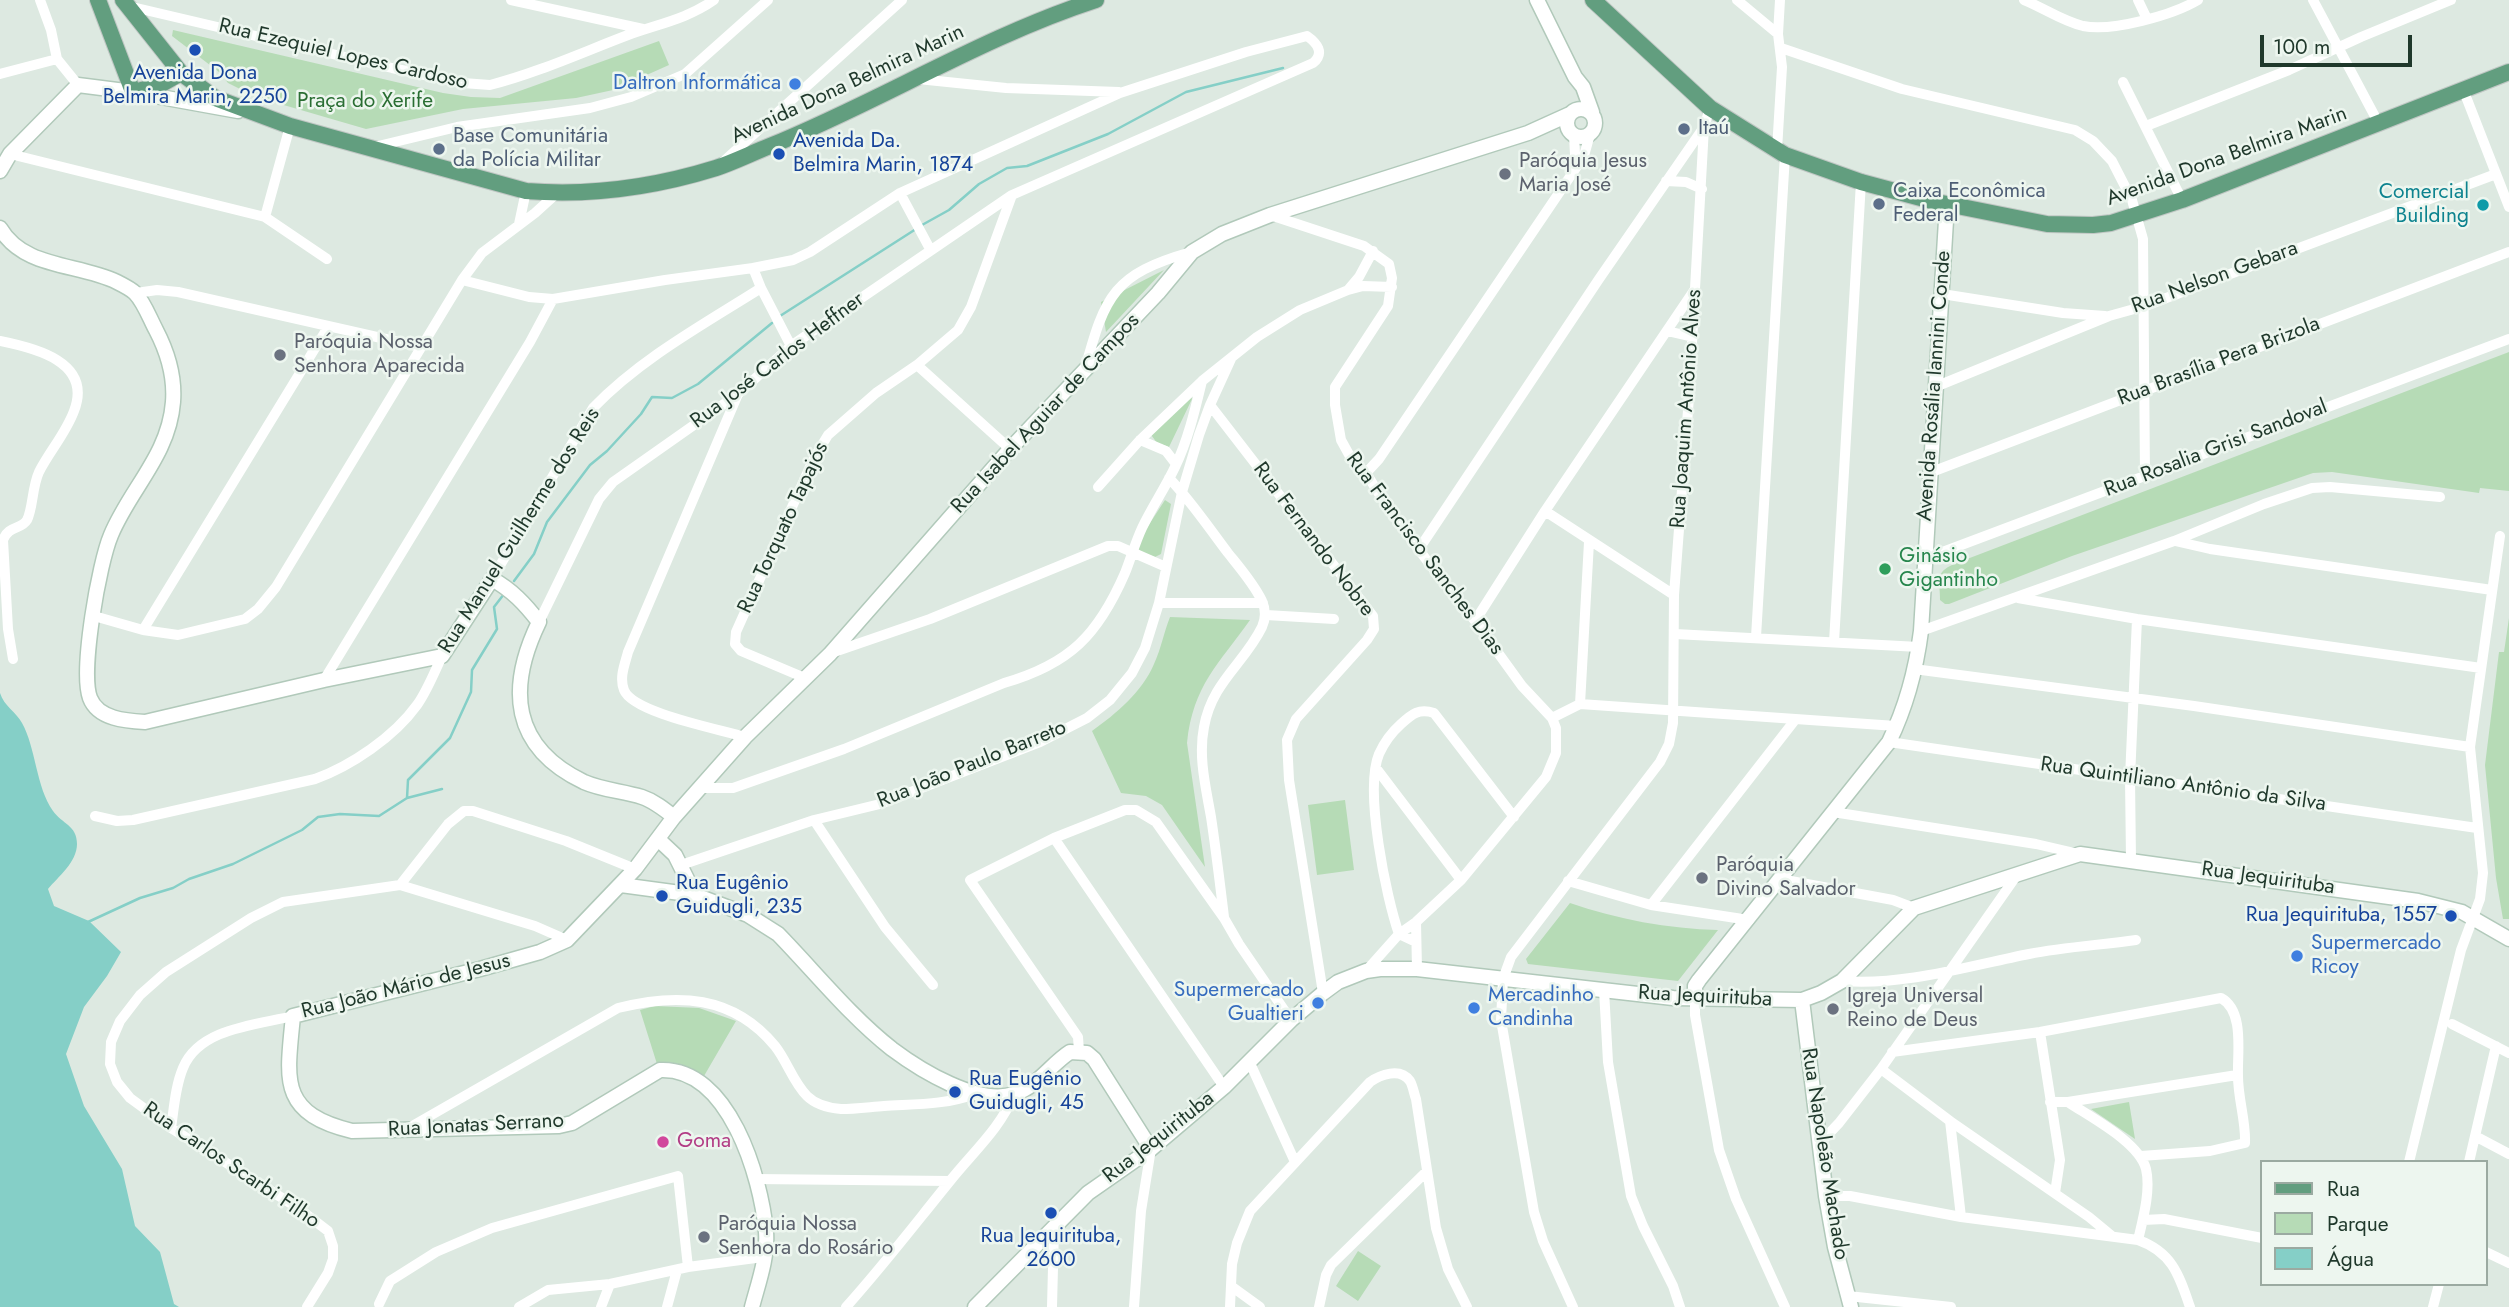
<!DOCTYPE html>
<meta charset="utf-8">
<style>
body{margin:0}
#map{position:relative;width:2509px;height:1307px;overflow:hidden;background:#dde9e1;font-family:Jost,sans-serif}
canvas{display:block}
.legend{position:absolute;left:2260px;top:1160px;width:228px;height:126px;box-sizing:border-box;background:#edf6ef;border:2px solid #9baaa1;margin:0;padding:9px 12px;list-style:none;font-size:21px;color:#1f382b}
.legend li{display:flex;align-items:center;gap:14px;height:35px}
.legend b{width:35px;border:2px solid #9baaa1}
.scale{position:absolute;left:2260px;top:35px;width:152px;height:32px;box-sizing:border-box;border:4px solid #1f382b;border-top:0;padding-left:9px;font-size:21px;line-height:24px;white-space:nowrap;color:#1f382b;-webkit-text-stroke:5px #edf6ef;paint-order:stroke}
</style>
<div id="map">
<canvas width="2509" height="1307"></canvas>
<ul class="legend">
<li><b style="height:9px;background:#629e7f"></b>Rua</li>
<li><b style="height:19px;background:#b6dbb6"></b>Parque</li>
<li><b style="height:19px;background:#85cfc7"></b>Água</li>
</ul>
<div class="scale">100 m</div>
</div>
<script>
const ctx = document.querySelector('canvas').getContext('2d');
ctx.lineJoin = 'round';
function fillPath(path, color) {
  ctx.fillStyle = color;
  ctx.fill(path, 'evenodd');
}
function trace(path, color, width, dash) {
  ctx.strokeStyle = color;
  ctx.lineWidth = width;
  ctx.lineCap = dash ? 'butt' : 'round';
  ctx.setLineDash(dash || []);
  ctx.stroke(path);
}
function drawText(font, color, halo, rows, align = 'center') {
  ctx.font = font + ' Jost,sans-serif';
  ctx.lineWidth = 5;
  ctx.setLineDash([]);
  ctx.textBaseline = 'middle';
  ctx.strokeStyle = halo;
  ctx.fillStyle = color;
  for (const [text, x, y, turn = 0] of rows) {
    ctx.save();
    ctx.translate(x, y);
    ctx.rotate((+turn || 0) * Math.PI / 180);
    ctx.textAlign = isNaN(turn) ? turn : align;
    if (halo) ctx.strokeText(text, 0, 0);
    ctx.fillText(text, 0, 0);
    ctx.restore();
  }
}
fillPath(new Path2D(`
 M173 30 443 93 471 97 500 98 659 41 669 65 613 90 576 98 463 109 366 129 263 99 242 90 228 83 219 72 172 36Z
 M1164 270 1106 332 1101 302Z
 M2509 352V491L2480 488 2479 493 2332 472 2313 473 2072 556 1949 604H1945L1940 600C1940 580 1934 573 1954 564Z
 M1191 396 1192 399 1169 447 1157 443 1149 432Z
 M1165 500 1171 504 1161 554 1155 557 1140 552 1137 543Z
 M1170 617 1250 620C1219 664 1193 685 1187 743L1205 867 1162 805 1146 796 1121 793 1092 731C1117 713 1142 692 1154 664 1161 649 1164 632 1170 617Z
 M2509 618V919H2503L2496 878 2485 765 2499 652H2504Z
 M1345 800 1354 870 1317 875 1308 805Z
 M1570 903C1616 919 1669 929 1718 930L1678 981 1528 964 1526 959Z
 M655 1006 699 1008 736 1021 704 1076C687 1066 676 1060 657 1064L640 1010Z
 M2129 1102 2135 1139 2091 1109Z
 M1358 1251 1381 1266 1358 1301 1336 1286Z`), '#b6dbb6');
fillPath(new Path2D(`
 M0 693C4 706 16 712 22 723 36 748 36 787 53 811 62 824 77 825 77 844 77 862 58 877 48 889L54 906 89 921 121 952 107 976 84 1007 66 1054 84 1106 122 1169 135 1226 160 1252 174 1304 179 1307H0Z`), '#85cfc7');
trace(new Path2D(`
 M922 225 949 210 979 184 1007 168 1027 166 1108 134 1186 92 1283 68
 M780 316 916 229
 M514 581 534 554 547 522 590 465 607 451 641 414 652 397 672 398 698 384 772 323
 M407 798 408 780 450 738 471 692 472 670 497 629 494 607 504 594
 M88 922 140 898 173 888 189 879 233 864 302 830 318 817 340 814 379 816 407 798 442 789`), '#85cfc7', 2.5);
const secondary = new Path2D(`
 M1537 0 1575 77 1583 87 1592 112
 M1567 123a14 14 0 1 1 28 0a14 14 0 1 1-28 0Z
 M0 171 10 154 78 85 133 92 238 111
 M0 228C24 269 78 263 117 282 123 285 131 289 135 293 144 302 150 319 156 330 168 353 175 376 173 402 169 455 130 489 111 535 99 563 80 671 90 698 98 719 126 721 145 722L324 680 442 656 492 579C512 590 525 604 539 622 507 688 511 747 584 782 602 790 623 791 642 797 654 801 664 809 674 817
 M658 839 675 855 695 895
 M621 885 695 895 748 915 778 934C815 972 850 1016 892 1049 920 1070 978 1106 1014 1094 1037 1087 1051 1064 1070 1052L1087 1053 1094 1059 1151 1149
 M1695 1000V986L1699 980 1889 742C1906 707 1916 670 1921 631L1947 204
 M1802 1000 1826 1196 1835 1247 1851 1307
 M752 1307C758 1284 768 1257 766 1232 761 1177 729 1067 660 1070L572 1123 559 1126 352 1131C278 1113 287 1079 293 1016L480 969 540 952 567 940 635 869 674 817 745 737 830 654 1010 449 1158 293 1192 252 1222 234 1270 215 1528 133 1570 114
 M975 1307 1088 1193 1151 1149 1224 1087 1291 1020 1323 993 1338 982 1366 971 1380 969H1417L1673 998 1802 1000 1821 993 1842 981 1914 908 2080 854 2418 901 2462 912 2509 939`);
const primary = new Path2D(`
 M98 0 133 92 158 86 181 73
 M123 0 181 73 215 98 290 126 526 191C589 196 655 187 716 168 734 162 752 153 770 146 881 101 982 37 1096 0
 M1593 0 1710 108 1785 155 1861 182 1932 201 2047 224 2093 225 2111 223 2182 200 2509 72`);
trace(secondary, '#b1c9ba', 17);
trace(primary, '#c0c7c4', 18);
trace(new Path2D(`
 M40 0 51 30 57 59 78 85
 M511 0 643 29
 M1737 0 1778 34
 M2024 0C2044 8 2062 21 2083 26 2112 32 2173 15 2198 0
 M2138 0 2147 19
 M2313 0 2379 124
 M128 6 392 68 463 83 490 85C537 73 583 52 628 35 658 24 687 19 714 0
 M1781 48 1902 89 2075 130 2093 141 2112 161 2132 200 2143 239 2145 476
 M0 74 57 59
 M918 79 1006 88 1119 92
 M2123 82 2182 200
 M2463 89 2509 207
 M2146 126 2289 70 2361 37 2451 0
 M1574 135 1575 155 1578 162
 M374 147 457 127 590 108 631 97 685 74 768 0
 M1777 150 1782 67 1778 34 1780 0
 M10 154 265 217 327 259
 M723 162 902 0
 M1666 181 1686 182 1702 189
 M900 193 930 249
 M1270 215 1364 246 1389 264 1392 278 1388 306 1335 387V405L1341 440 1352 460 1366 473 1388 508 1431 566 1475 621 1522 686 1552 718 1556 728V753L1546 777 1461 880 1416 922 1399 934 1366 971
 M265 217 290 126
 M519 224 526 191
 M462 280 529 297 553 299 665 280 753 268
 M761 288 791 346
 M1348 290 1363 286 1392 287
 M136 293 157 290 178 292 421 347
 M1942 294 2063 313 2105 316
 M1667 331 1693 337
 M0 341C35 348 93 362 74 411 66 433 49 452 39 472 32 487 33 509 27 520 21 530 9 525 3 540L8 629 13 659
 M917 365 1010 449
 M1085 369C1105 295 1114 274 1191 252
 M1935 387 2109 316 2145 306 2496 174
 M738 394 628 652C625 664 619 677 624 690 633 713 719 729 745 737
 M1210 405 1373 616 1374 629 1367 640 1296 719 1287 740 1289 780 1323 993
 M1140 440 1166 451 1176 464
 M1366 473 1379 459 1584 156 1590 134
 M1929 473 2509 252
 M1169 478C1191 501 1209 528 1228 553 1240 568 1254 584 1262 601 1266 610 1266 618 1262 627 1244 664 1212 682 1204 727 1198 757 1206 788 1211 817 1216 850 1220 884 1224 917
 M1098 487 1140 440 1202 381 1257 337 1300 310 1348 290 1359 277 1373 251
 M1545 511 1674 595
 M2175 541 2210 549 2492 590
 M1419 549 1599 279 1704 127
 M1924 559 2509 339
 M492 579 593 408C640 359 704 324 761 288L753 268 793 260 810 252 900 193 1120 93 1246 52 1307 36C1317 43 1325 53 1313 63L1012 195 791 346 738 394 613 482 599 499 539 622
 M2018 598 2137 619 2481 668
 M1159 603H1263
 M1266 615 1334 619
 M94 616 143 630 178 635 245 619 258 609 276 587 462 280 482 253 535 213 557 193
 M1475 621 1545 511 1695 289
 M143 630 328 327
 M1921 631 2174 541 2264 504 2312 488 2330 487 2440 497
 M1675 634 1919 647
 M1756 637 1785 155
 M1834 642 1861 182
 M834 652 930 619 1108 546H1118L1166 567
 M1914 669 2194 706 2470 747
 M805 678 741 651 735 644 736 632 814 458 828 435 876 393 917 365 958 330 971 307 1012 195
 M324 680 530 342 553 299
 M1580 704 1896 726
 M1552 718 1580 704 1589 542
 M1889 742 2477 828
 M1376 768 1461 880
 M702 788H733L844 749 1004 683C1070 664 1098 635 1125 573 1131 558 1135 543 1142 528 1152 507 1165 488 1175 467 1188 440 1195 410 1202 381
 M1833 812 2036 844 2079 854
 M95 816 117 821 133 820 315 779C351 766 394 737 417 705 427 691 434 673 442 656
 M814 820 885 927 933 985
 M1054 838 1224 1087
 M2131 860 2130 778 2137 619
 M681 865 814 820 880 804 1040 742 1087 718 1110 700 1132 673 1145 648 1159 603 1182 492 1199 435 1210 405 1231 359
 M1780 879 1893 900 1914 908
 M1568 881 1651 905 1749 920
 M400 885 448 824 464 811H473L566 841 635 869
 M1651 905 1795 720
 M1416 922 1417 969
 M1416 942 1399 934C1386 897 1364 790 1379 754 1384 743 1392 732 1401 724 1412 714 1419 708 1434 713L1514 817
 M1842 981C1904 986 1968 966 2029 954 2064 947 2101 945 2136 940
 M1604 990 1608 1062 1631 1196 1643 1226 1673 1286 1680 1307
 M1695 1000V1015L1719 1150 1736 1199 1785 1307
 M2452 1024 2509 1053
 M2040 1032 2060 1160 2055 1193
 M1079 1051 1078 1037 970 880 1054 838 1125 810H1136L1156 822 1224 918 1239 944 1291 1020
 M1892 1052 2040 1032 2221 998C2245 1011 2237 1054 2238 1076 2238 1099 2246 1121 2245 1143L2210 1151 2141 1156
 M1250 1063 1295 1162
 M1881 1069 1950 1121 2089 1217 2112 1236
 M2050 1102H2068L2237 1075
 M2068 1102C2090 1117 2139 1142 2146 1169 2151 1190 2143 1219 2138 1240
 M1950 1121 1961 1217
 M171 1128C174 1109 175 1087 183 1068 199 1028 256 1025 293 1016
 M407 1129 618 1008C677 993 733 995 775 1046 787 1061 793 1082 807 1096 815 1104 829 1108 841 1109 855 1109 870 1107 884 1106 914 1104 946 1105 974 1094
 M2475 1136 2509 1154
 M1819 1144 1839 1123 1881 1069 2017 875
 M2409 1162 2461 950 2480 899 2483 873 2470 747 2500 536
 M2469 1162 2496 1046
 M755 1179 950 1181
 M1826 1196H1850L1961 1217 2138 1240C2172 1252 2179 1275 2190 1307
 M2143 1220 2164 1219 2262 1238
 M2486 1252 2509 1263
 M1231 1286 1260 1307
 M1848 1296 1951 1307
 M379 1304 390 1281 436 1252 492 1228 678 1176 688 1267
 M307 1307 328 1273 333 1259V1246L328 1231 298 1208 171 1128 130 1098 117 1082 110 1064 111 1042 120 1021 140 995 166 972 251 918 283 902 400 885 535 926 567 940
 M519 1307 548 1290 610 1284 688 1267 763 1257
 M601 1307 610 1284
 M667 1307 677 1270
 M846 1307C883 1266 915 1224 950 1181 972 1153 1001 1128 1014 1094
 M1052 1307 1054 1228
 M1134 1307 1141 1211 1151 1149
 M1230 1307 1232 1264 1237 1243 1250 1211 1370 1082C1380 1075 1400 1067 1410 1081 1413 1086 1414 1094 1416 1099L1436 1228 1448 1269 1467 1307
 M1319 1307 1326 1275 1331 1265 1426 1172
 M1573 1307 1543 1241 1534 1212 1501 1020 1503 979 1511 957 1660 762 1669 744 1673 723 1674 595 1689 397 1704 127 1710 108
 M2433 1307 2439 1284`), '#fff', 10);
trace(secondary, '#fff', 14);
trace(primary, '#629e7f', 16);
for (const [x, y, r, color] of [
 [195,50,7,"#1a4fb4"],
 [795,84,7,"#3f7fe0"],
 [1684,129,7,"#5c6f8a"],
 [439,149,7,"#5c6f8a"],
 [779,154,7,"#1a4fb4"],
 [1505,174,7,"#6b7280"],
 [1879,204,7,"#5c6f8a"],
 [2483,205,7,"#0f9aa8"],
 [280,355,7,"#6b7280"],
 [1885,569,7,"#2e9e5b"],
 [1702,878,7,"#6b7280"],
 [662,896,7,"#1a4fb4"],
 [2451,916,7,"#1a4fb4"],
 [2297,956,7,"#3f7fe0"],
 [1318,1003,7,"#3f7fe0"],
 [1474,1008,7,"#3f7fe0"],
 [1833,1009,7,"#6b7280"],
 [955,1092,7,"#1a4fb4"],
 [663,1142,7,"#d1479c"],
 [1051,1213,7,"#1a4fb4"],
 [704,1237,7,"#6b7280"]
]) {
  const dot = new Path2D();
  dot.arc(x, y, r, 0, 2 * Math.PI);
  ctx.fillStyle = color;
  ctx.fill(dot);
  trace(dot, '#edf6ef', 2.5);
}
drawText('21px', '#1f382b', '#edf6ef', [
 ["Rua Ezequiel Lopes Cardoso",343,55,13],
 ["Avenida Dona Belmira Marin",848,85,-25],
 ["Avenida Dona Belmira Marin",2227,157,-20],
 ["Rua Nelson Gebara",2215,278,-20],
 ["Rua José Carlos Heffner",778,361,-37],
 ["Rua Brasília Pera Brizola",2219,362,-21],
 ["Avenida Rosália Iannini Conde",1935,386,-86],
 ["Rua Joaquim Antônio Alves",1687,409,-86],
 ["Rua Isabel Aguiar de Campos",1046,414,-47],
 ["Rua Rosalia Grisi Sandoval",2216,449,-21],
 ["Rua Torquato Tapajós",784,528,-65],
 ["Rua Manuel Guilherme dos Reis",520,531,-58],
 ["Rua Fernando Nobre",1313,540,53],
 ["Rua Francisco Sanches Dias",1424,554,53],
 ["Rua João Paulo Barreto",972,765,-22],
 ["Rua Quintiliano Antônio da Silva",2183,785,8],
 ["Rua Jequirituba",2268,879,8],
 ["Rua João Mário de Jesus",406,987,-14],
 ["Rua Jequirituba",1705,997,3],
 ["Rua Jonatas Serrano",476,1126,-3],
 ["Rua Jequirituba",1159,1138,-38],
 ["Rua Napoleão Machado",1824,1154,81],
 ["Rua Carlos Scarbi Filho",231,1166,34]
]);
drawText('21px', '#164399', '#edf6ef', [
 ["Avenida Dona",195,74,"center"],
 ["Belmira Marin, 2250",195,98,"center"],
 ["Avenida Da.",793,142],
 ["Belmira Marin, 1874",793,166],
 ["Rua Eugênio",676,884],
 ["Guidugli, 235",676,908],
 ["Rua Jequirituba, 1557",2437,916,"right"],
 ["Rua Eugênio",969,1080],
 ["Guidugli, 45",969,1104],
 ["Rua Jequirituba,",1051,1237,"center"],
 ["2600",1051,1261,"center"]
], 'left');
drawText('21px', '#366cbe', '#edf6ef', [
 ["Daltron Informática",781,84],
 ["Supermercado",2311,944,"left"],
 ["Ricoy",2311,968,"left"],
 ["Supermercado",1304,991],
 ["Gualtieri",1304,1015],
 ["Mercadinho",1488,996,"left"],
 ["Candinha",1488,1020,"left"]
], 'right');
drawText('21px', '#2a6e33', '#edf6ef', [
 ["Praça do Xerife",365,102]
]);
drawText('21px', '#4e5e75', '#edf6ef', [
 ["Itaú",1698,129],
 ["Base Comunitária",453,137],
 ["da Polícia Militar",453,161],
 ["Caixa Econômica",1893,192],
 ["Federal",1893,216]
], 'left');
drawText('21px', '#5b616d', '#edf6ef', [
 ["Paróquia Jesus",1519,162],
 ["Maria José",1519,186],
 ["Paróquia Nossa",294,343],
 ["Senhora Aparecida",294,367],
 ["Paróquia",1716,866],
 ["Divino Salvador",1716,890],
 ["Igreja Universal",1847,997],
 ["Reino de Deus",1847,1021],
 ["Paróquia Nossa",718,1225],
 ["Senhora do Rosário",718,1249]
], 'left');
drawText('21px', '#0d838f', '#edf6ef', [
 ["Comercial",2469,193],
 ["Building",2469,217]
], 'right');
drawText('21px', '#27864d', '#edf6ef', [
 ["Ginásio",1899,557],
 ["Gigantinho",1899,581]
], 'left');
drawText('21px', '#b23c85', '#edf6ef', [
 ["Goma",677,1142]
], 'left');
</script>
